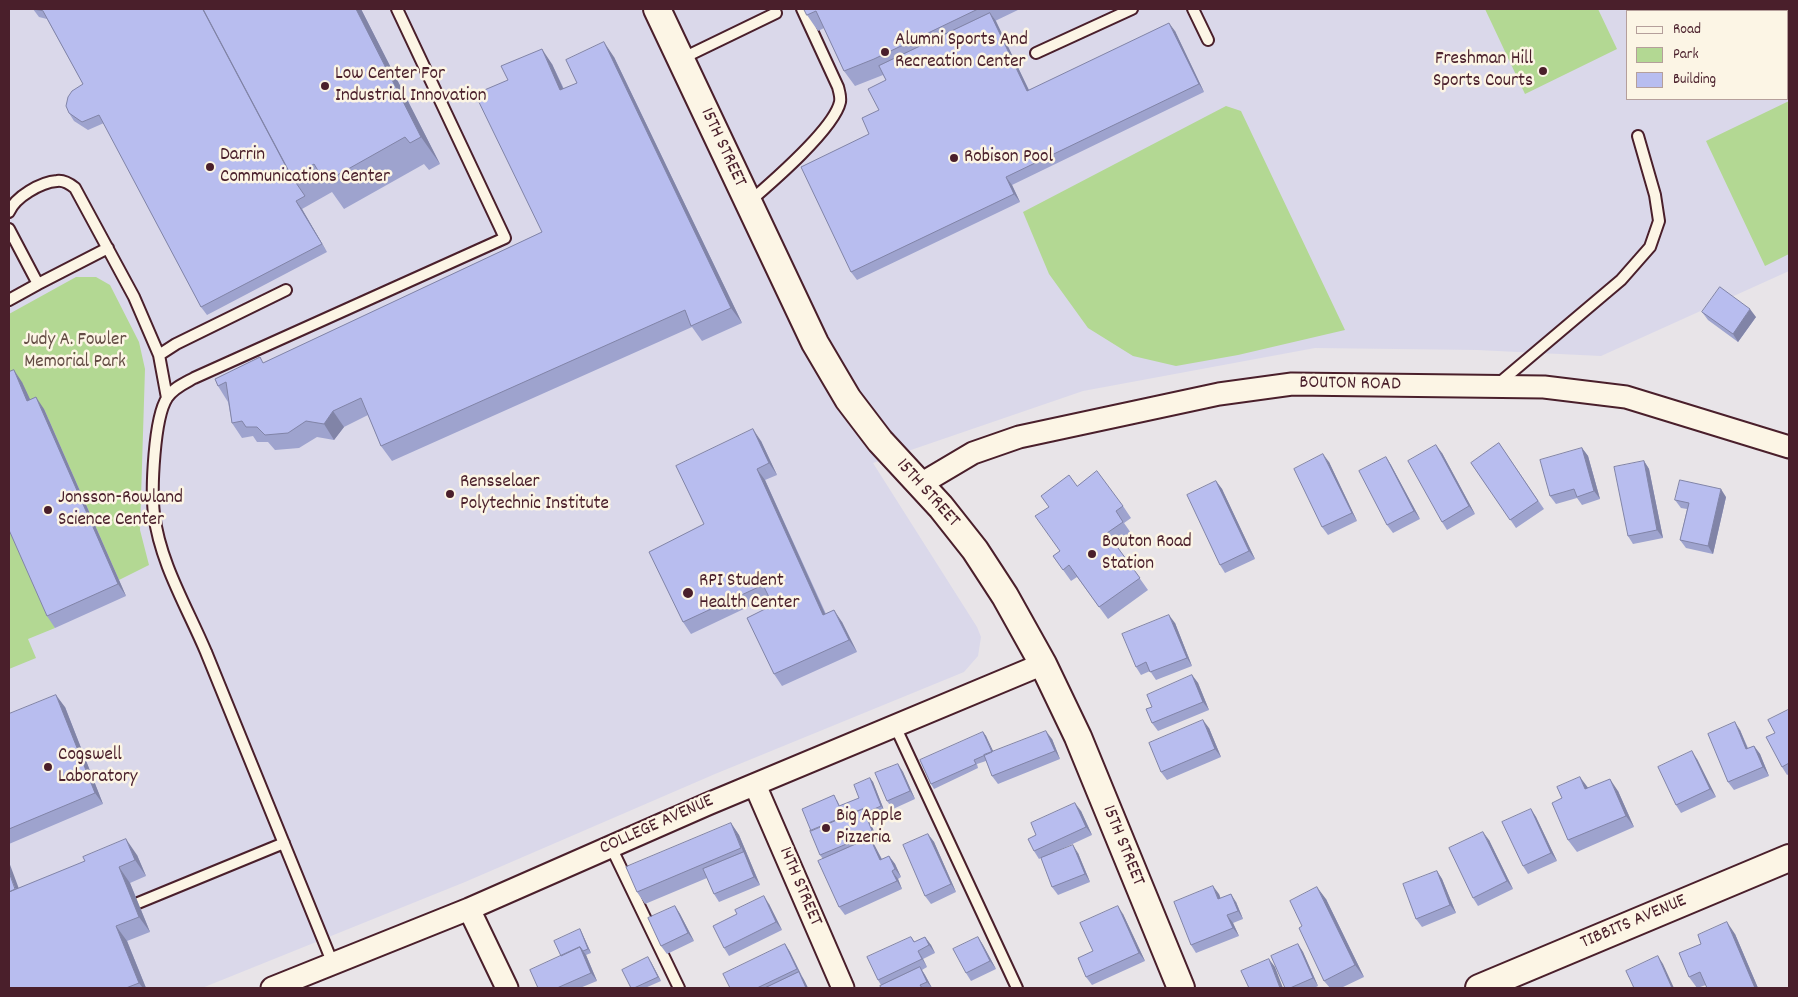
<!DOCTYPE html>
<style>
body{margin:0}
#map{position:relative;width:1798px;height:997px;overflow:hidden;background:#e8e4e8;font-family:Dekko,sans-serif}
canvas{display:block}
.frame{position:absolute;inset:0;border:10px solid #4a1f2b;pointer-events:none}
.legend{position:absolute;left:1626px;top:10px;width:162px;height:90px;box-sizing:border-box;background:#fcf5e5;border:1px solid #b59f9b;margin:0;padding:6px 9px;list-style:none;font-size:15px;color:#4a1f2b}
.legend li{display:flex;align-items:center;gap:10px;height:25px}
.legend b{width:25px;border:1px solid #b59f9b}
</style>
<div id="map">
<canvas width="1798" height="997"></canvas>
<div class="frame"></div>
<ul class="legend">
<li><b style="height:6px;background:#fcf5e5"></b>Road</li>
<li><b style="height:14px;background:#b3d893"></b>Park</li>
<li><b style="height:14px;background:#b8bdef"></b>Building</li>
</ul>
</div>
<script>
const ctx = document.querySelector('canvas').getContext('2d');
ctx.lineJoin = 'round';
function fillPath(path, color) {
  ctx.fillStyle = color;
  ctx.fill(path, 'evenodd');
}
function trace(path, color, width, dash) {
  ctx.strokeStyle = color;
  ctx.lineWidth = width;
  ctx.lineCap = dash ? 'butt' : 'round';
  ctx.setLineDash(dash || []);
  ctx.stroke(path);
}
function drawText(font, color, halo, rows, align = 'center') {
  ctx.font = font + ' Dekko,sans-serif';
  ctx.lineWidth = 5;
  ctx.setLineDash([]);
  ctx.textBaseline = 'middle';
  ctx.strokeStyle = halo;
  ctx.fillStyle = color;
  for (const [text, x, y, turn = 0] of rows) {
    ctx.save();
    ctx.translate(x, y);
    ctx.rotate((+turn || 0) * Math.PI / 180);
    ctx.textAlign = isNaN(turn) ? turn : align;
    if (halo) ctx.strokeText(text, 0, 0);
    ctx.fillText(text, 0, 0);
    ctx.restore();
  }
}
fillPath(new Path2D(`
 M9 9H1789V271L1601 356 1477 350 1315 348 1083 391 873 463 977 627 981 637 978 656 964 672 715 774 465 882 202 988H9ZM1627 11H1787V99H1627Z`), '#dad8ea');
fillPath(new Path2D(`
 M1485 9H1598L1617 49 1525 94Z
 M1789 101V254L1765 266 1706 141Z
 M1226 106 1241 111 1345 330 1238 355 1176 366 1133 356 1088 328 1049 274 1023 212Z
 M76 277H96L110 285 139 342 145 369 140 530 149 565 119 580 44 409 9 388V314Z
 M9 523 55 628 28 639 36 658 9 669Z`), '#b3d893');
const service = new Path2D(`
 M1193 9 1208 40
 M1036 53 1132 9
 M681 59 776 13
 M749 202C771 183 834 129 840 102 841 97 839 91 838 87L802 9
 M9 212C15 197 41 182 57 181 64 180 70 184 75 188L134 297 159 355 167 398
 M9 229 38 284 108 248
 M9 300 38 284
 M159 355 176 344 286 290
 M1498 384 1621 280 1650 247 1659 221 1655 195 1638 136
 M895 726 1017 988
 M611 847 679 988
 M138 903 284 843
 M333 964C290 860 248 756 206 652 187 607 160 563 154 514 151 490 154 418 167 398 173 388 185 383 194 378L505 238 397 9`);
const minor = new Path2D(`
 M919 485 973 453 1019 437 1219 394 1292 384 1544 387 1626 397 1789 447
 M755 785 843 988
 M469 909 507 988
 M272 988 469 909 708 804 1043 664`);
const tertiary = new Path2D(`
 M657 9 815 343 848 399 880 441 941 507 975 550 1005 596 1043 664 1078 737 1181 988
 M1479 988 1789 858`);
trace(service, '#4a1f2b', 14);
trace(minor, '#4a1f2b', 25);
trace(tertiary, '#4a1f2b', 30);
trace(service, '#fcf5e5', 10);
trace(minor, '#fcf5e5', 21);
trace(tertiary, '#fcf5e5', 26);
fillPath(new Path2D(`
 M33 9H361L440 164 429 170 424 164 344 209 332 192 302 209 327 252 207 315 201 307 104 123 88 130 74 121 69 113 83 84 47 19 39 17Z
 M804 9H1020L995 21 1029 90 1175 31 1204 92 1012 185 1020 202 857 280 851 272 869 134 879 110 886 80 883 75 855 86 844 71 824 28 818 31 807 15Z
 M1649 9H1697L1692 11H1650Z
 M1721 9H1789V17L1787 19V11H1722Z
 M614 57 742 323 702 341 692 327 392 461 381 446 368 415 344 427 334 440 317 437 299 448 275 450 268 442H257L253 436 242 438 232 423 228 402 218 386 215 379 264 363 542 232 552 64 564 89 577 83Z
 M1702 312 1756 317 1738 342 1708 320Z
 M22 382 30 400 44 409 126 596 55 628 47 616Z
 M761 441 777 475 765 480 826 614 842 622 857 652 782 686 774 674 773 605 769 597 691 634 683 622 704 524Z
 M1499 443 1544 509 1516 528 1471 463Z
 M1582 448 1588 456 1600 499 1582 505 1577 498 1556 504 1550 496Z
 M1442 453 1475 514 1447 530 1442 522Z
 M1386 457 1391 465 1420 519 1393 533 1387 525Z
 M1644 461 1649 469 1663 538 1633 544 1628 536Z
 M1329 462 1357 521 1328 535 1322 527Z
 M1216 481 1222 489 1255 559 1225 573 1220 565Z
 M1077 486 1123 506 1131 518 1124 523 1131 533 1116 545 1148 590 1108 619 1077 577 1071 581 1053 556 1060 551Z
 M1726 497 1713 554 1686 548 1680 540 1687 509 1681 508 1675 500Z
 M1175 623 1192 666 1156 680 1150 671 1141 675 1136 667Z
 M1192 675 1198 683 1209 710 1158 731 1152 723V707Z
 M65 707 103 804 9 844V714Z
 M1789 711V774L1787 775 1782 767Z
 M1209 728 1221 757 1167 780 1161 772Z
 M1740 730 1748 748 1754 746 1760 754 1769 776 1734 790 1728 782Z
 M983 732 986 736 993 752 1052 739 1060 759 998 784 992 776 986 761 977 764 978 768 934 789 931 784Z
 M1697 759 1716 797 1681 813 1676 805Z
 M898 764 903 772 915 799 893 809 887 801Z
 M870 778 873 782 884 810 868 817 878 841 873 843 882 859 889 856 895 864 901 877 898 879 902 889 845 915 839 907 823 859 820 855 837 800 840 806 859 798Z
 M1588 788 1618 791 1634 827 1577 852 1568 840Z
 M1531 809 1536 817 1557 861 1528 874 1523 866Z
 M1081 811 1092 835 1053 853H1078L1090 882 1058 895 1052 887 1041 858 1039 859 1034 851 1036 835Z
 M731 823 739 835 760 885 719 902 714 894 707 878 645 904 637 892Z
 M928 834 934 842 956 892 931 904 925 896Z
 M1489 840 1513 889 1478 906 1473 898Z
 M137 855 146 876 130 883 150 932 127 941 146 988H9L19 888Z
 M1437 871 1442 879 1456 913 1422 927 1416 919Z
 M1219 894 1220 898 1236 902 1243 919 1233 923 1239 936 1196 953 1191 945Z
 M1326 899 1364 977 1341 988H1330L1324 981 1302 926Z
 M769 904 782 930 729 956 724 948Z
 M675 906 680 914 694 941 667 954 661 946Z
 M1123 914 1145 961 1092 985 1086 977 1093 951Z
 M580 929 582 933 591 953 586 955 597 981 580 988H538Z
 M1735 934 1758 988H1707L1706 985 1697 988 1689 977Z
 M911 937 915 942 925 937 931 945 935 953 923 959 927 967 922 970 925 975 932 988H881V985L878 980Z
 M978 937 983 945 996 969 971 981 966 973Z
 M785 944 790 952 808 988H730Z
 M1298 944 1303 952 1318 986 1314 988H1285Z
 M651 962 661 981 645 988H631Z`), '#9ea3ce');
fillPath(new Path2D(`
 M356 9H361L440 164 421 137Z
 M990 13 996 21 1033 99 1027 91Z
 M1169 23 1175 31 1204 92 1199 84Z
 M604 42 614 57 742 323 731 308Z
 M542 49 552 64 571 106 560 90Z
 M1006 177 1012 185 1020 202 1014 194Z
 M296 201 302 209 327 252 322 244Z
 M1750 309 1756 317 1738 342 1733 334Z
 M14 370 22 382 36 412 27 401Z
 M36 397 44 409 126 596 118 584Z
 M333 411 344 427 334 440 324 424Z
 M753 429 761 441 777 475 769 463Z
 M1436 445 1442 453 1475 514 1469 506Z
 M1582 448 1588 456 1600 499 1594 491Z
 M1323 454 1329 462 1357 521 1352 513Z
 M1386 457 1391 465 1420 519 1414 511Z
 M1644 461 1649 469 1663 538 1657 530Z
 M757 469 765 480 831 627 823 615Z
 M1216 481 1222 489 1255 559 1249 551Z
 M1721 489 1726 497 1713 554 1708 546Z
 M834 610 842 622 857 652 849 640Z
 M1169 615 1175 623 1192 666 1187 658Z
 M1192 675 1198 683 1209 710 1203 702Z
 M56 695 65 707 103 804 95 793Z
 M1203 720 1209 728 1221 757 1215 749Z
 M1735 722 1740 730 1751 757 1746 749Z
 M1046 731 1052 739 1060 759 1055 751Z
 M983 732 986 736 996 757 993 753Z
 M1754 746 1760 754 1769 776 1763 767Z
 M1692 751 1697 759 1716 797 1710 789Z
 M898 764 903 772 915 799 910 791Z
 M1580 777 1589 789H1585Z
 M870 778 873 782 884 810 881 806Z
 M1610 779 1618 791 1634 827 1626 816Z
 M1075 803 1081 811 1092 835 1086 827Z
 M863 809 868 817 878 841 873 833Z
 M1531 809 1536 817 1557 861 1551 853Z
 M731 823 739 835 760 885 754 877Z
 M1483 832 1489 840 1513 889 1507 881Z
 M928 834 934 842 956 892 951 884Z
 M870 838 875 846 886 868 880 860Z
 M126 839 137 855 146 876 135 860Z
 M1073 845 1078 853 1090 882 1085 874Z
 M889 856 895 864 901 877 895 869Z
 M9 862 25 905 17 893 9 872Z
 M119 867 130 883 150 932 139 917Z
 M892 871 898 879 902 889 897 881Z
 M1437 871 1442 879 1456 913 1450 905Z
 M1213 886 1219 894 1224 907 1218 899Z
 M1317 887 1326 899 1364 977 1355 965Z
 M1231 894 1236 902 1243 919 1238 911Z
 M764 896 769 904 782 930 776 922Z
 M675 906 680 914 694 941 688 933Z
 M1118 906 1123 914 1145 961 1139 953Z
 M1227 915 1233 923 1239 936 1233 928Z
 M1727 922 1735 934 1758 988H1755Z
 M116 926 127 941 146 988H143L139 983Z
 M580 929 582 933 591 953 588 949Z
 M925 937 931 945 935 953 929 945Z
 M978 937 983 945 996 969 990 961Z
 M785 944 790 952 802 977 797 969Z
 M1298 944 1303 952 1318 986 1313 978Z
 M580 947 586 955 597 981 591 973Z
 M918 951 923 959 927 967 922 959Z
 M1658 956 1663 964 1674 988H1672Z
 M648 957 651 962 661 981 658 977Z
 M1269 959 1275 967 1283 988H1280Z
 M920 967 925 975 932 988 927 982Z
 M799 972 804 980 808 988H806Z`), '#8184a7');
const building = new Path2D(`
 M33 9H203L292 177 305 196 296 201 322 244 201 307 99 115 82 122 69 113 66 106 68 97 72 91 83 84 43 11Z
 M203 9H356L421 137 410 143 405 137 325 182 314 164 292 177Z
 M804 9H978L874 59 844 71 816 11 807 15Z
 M1649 9H1677L1672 11H1650Z
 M1721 9H1765L1760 11H1722Z
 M990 13 1027 91 1169 23 1199 84 1006 177 1014 194 851 272 801 167 869 134 862 118 879 110 868 89 886 80 879 66Z
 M604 42 731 308 691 326 685 310 381 446 361 398 333 411 324 424 306 421 288 433 265 435 257 427H246L242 421 232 423 226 382 218 386 215 379 260 357 263 363 542 232 475 94 508 80 501 66 542 49 560 90 577 83 566 60Z
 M1720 287 1750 309 1733 334 1702 312Z
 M14 370 27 401 36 397 118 584 47 616 9 530V372Z
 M753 429 769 463 757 469 823 615 834 610 849 640 774 674 747 618 773 605 763 585 683 622 649 552 704 524 676 466Z
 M1499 443 1538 501 1510 520 1471 463Z
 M1436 445 1469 506 1442 522 1408 461Z
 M1582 448 1594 491 1577 497 1574 489 1550 496 1540 460Z
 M1323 454 1352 513 1322 527 1294 469Z
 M1386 457 1414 511 1387 525 1359 471Z
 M1644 461 1657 530 1628 536 1614 467Z
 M1097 471 1123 506 1116 511 1123 522 1107 533 1140 578 1099 607 1069 565 1063 570 1053 556 1060 551 1035 516 1049 507 1041 496 1069 475 1077 486Z
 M1680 480 1721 489 1708 546 1680 540 1689 503 1675 500Z
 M1216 481 1249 551 1220 565 1187 495Z
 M1169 615 1187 658 1150 672 1146 662 1136 667 1122 634Z
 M1192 675 1203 702 1152 723 1146 709 1152 707 1147 695Z
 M56 695 95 793 9 829V714Z
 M1788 710 1789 711V763L1782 767 1766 737 1775 733 1768 720Z
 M1203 720 1215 749 1161 772 1149 743Z
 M1735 722 1746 749 1754 746 1763 767 1728 782 1708 734Z
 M1046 731 1055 751 992 776 984 755Z
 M983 732 992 752 974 760 976 764 931 784 920 760Z
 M1692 751 1710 789 1676 805 1658 767Z
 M898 764 910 791 887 801 875 773Z
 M1580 777 1585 789 1610 779 1626 816 1568 840 1552 803 1562 798 1557 787Z
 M870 778 881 806 865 813 863 809 811 831 802 809 834 795 839 806 859 798 854 785Z
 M1075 803 1086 827 1034 851 1028 839 1036 835 1031 823Z
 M863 809 873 833 820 855 810 831Z
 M1531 809 1551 853 1523 866 1502 822Z
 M731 823 741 848 637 892 626 867Z
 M1483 832 1507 881 1473 898 1449 848Z
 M928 834 951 884 925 896 903 845Z
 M870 838 880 860 889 856 895 869 892 871 897 881 839 907 818 861Z
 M126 839 135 860 119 867 139 917 116 926 139 983 126 988H9V892L85 861 83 857Z
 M1073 845 1085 874 1052 887 1041 858Z
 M744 852 754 877 714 894 703 869Z
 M1437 871 1450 905 1416 919 1403 884Z
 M9 872 15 889 9 892Z
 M1213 886 1218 899 1231 894 1238 911 1227 915 1233 928 1191 945 1174 902Z
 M1317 887 1355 965 1324 981 1299 928 1302 926 1290 901Z
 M764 896 776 922 724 948 713 926 737 914 735 910Z
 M675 906 688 933 661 946 648 918Z
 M1118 906 1139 953 1086 977 1078 958 1093 951 1080 923Z
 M1727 922 1755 988H1707L1700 972 1689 977 1679 953 1701 944 1698 935Z
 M580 929 588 949 583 951 580 947 561 956 554 941Z
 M911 937 914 942 925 937 929 945 918 951 922 959 878 980 867 957Z
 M978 937 990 961 966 973 953 949Z
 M785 944 797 969 757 988H730L723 974Z
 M1298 944 1313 978 1290 988H1285L1271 956Z
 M580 947 591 973 557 988H538L530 970Z
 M1658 956 1672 988H1634L1626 971Z
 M648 957 658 977 634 988H631L622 970Z
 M1269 959 1280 988H1249L1241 971Z
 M920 967 927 982 920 985 922 988H881L880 986Z
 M799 972 806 988H765Z`);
fillPath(building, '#b8bdef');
trace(building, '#8184a7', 1);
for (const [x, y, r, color] of [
 [885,52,5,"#4a1f2b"],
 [1543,71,5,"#4a1f2b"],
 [325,86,5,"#4a1f2b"],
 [954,158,5,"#4a1f2b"],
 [210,167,5,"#4a1f2b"],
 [450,494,5,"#4a1f2b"],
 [48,510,5,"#4a1f2b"],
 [1092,554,5,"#4a1f2b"],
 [688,593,6,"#4a1f2b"],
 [48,767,5,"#4a1f2b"],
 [826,828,5,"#4a1f2b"]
]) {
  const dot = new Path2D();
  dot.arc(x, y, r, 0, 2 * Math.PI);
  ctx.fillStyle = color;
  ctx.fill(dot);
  trace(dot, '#fcf5e5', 2);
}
drawText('19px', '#4a1f2b', '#fcf5e5', [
 ["Alumni Sports And",895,41],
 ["Recreation Center",895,63],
 ["Freshman Hill",1533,60,"right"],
 ["Sports Courts",1533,82,"right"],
 ["Low Center For",335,75],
 ["Industrial Innovation",335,97],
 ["Darrin",220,156],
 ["Communications Center",220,178],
 ["Robison Pool",964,158],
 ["Rensselaer",460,483],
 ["Polytechnic Institute",460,505],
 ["Jonsson-Rowland",58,499],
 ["Science Center",58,521],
 ["Bouton Road",1102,543],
 ["Station",1102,565],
 ["RPI Student",699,582],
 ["Health Center",699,604],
 ["Cogswell",58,756],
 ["Laboratory",58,778],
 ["Big Apple",836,817],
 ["Pizzeria",836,839]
], 'left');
drawText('19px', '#4a1f2b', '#fcf5e5', [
 ["15TH STREET",722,148,65],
 ["BOUTON ROAD",1350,385,1],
 ["15TH STREET",927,494,48],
 ["COLLEGE AVENUE",657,826,-24],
 ["15TH STREET",1122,846,68],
 ["14TH STREET",799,887,67],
 ["TIBBITS AVENUE",1634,923,-23]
]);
drawText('19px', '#644d45', '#fcf5e5', [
 ["Judy A. Fowler",75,341],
 ["Memorial Park",75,363]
]);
</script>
